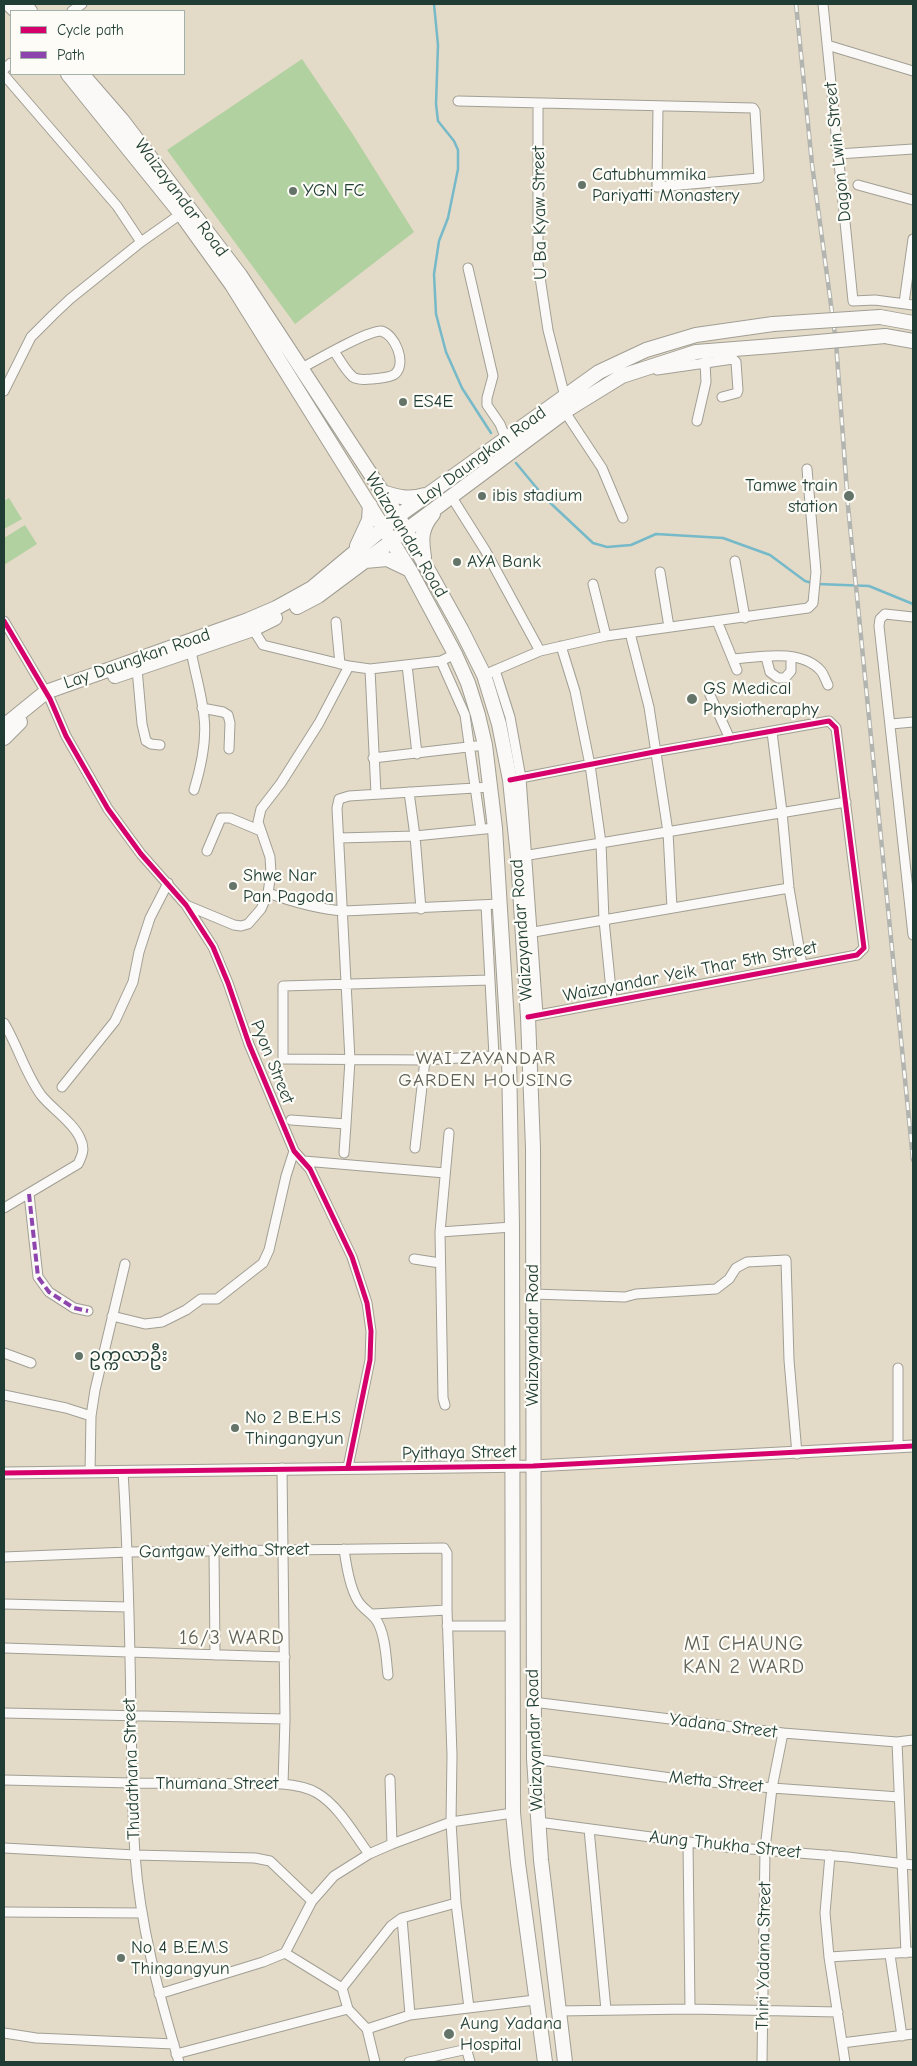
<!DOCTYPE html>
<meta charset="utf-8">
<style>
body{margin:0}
#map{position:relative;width:917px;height:2066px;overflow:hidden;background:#e3dac8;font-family:"Comic Neue",sans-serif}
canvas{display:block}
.frame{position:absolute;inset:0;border:5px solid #1f3d34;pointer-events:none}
.legend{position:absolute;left:10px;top:10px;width:175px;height:65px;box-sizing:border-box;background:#fdfcf7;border:1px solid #a4b0a9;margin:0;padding:6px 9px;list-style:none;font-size:15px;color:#1f3d34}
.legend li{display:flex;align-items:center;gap:10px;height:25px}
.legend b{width:25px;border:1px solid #a4b0a9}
</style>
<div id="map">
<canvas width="917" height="2066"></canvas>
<div class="frame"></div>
<ul class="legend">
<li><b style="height:6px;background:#d6006c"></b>Cycle path</li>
<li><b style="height:6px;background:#8e44ad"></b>Path</li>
</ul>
</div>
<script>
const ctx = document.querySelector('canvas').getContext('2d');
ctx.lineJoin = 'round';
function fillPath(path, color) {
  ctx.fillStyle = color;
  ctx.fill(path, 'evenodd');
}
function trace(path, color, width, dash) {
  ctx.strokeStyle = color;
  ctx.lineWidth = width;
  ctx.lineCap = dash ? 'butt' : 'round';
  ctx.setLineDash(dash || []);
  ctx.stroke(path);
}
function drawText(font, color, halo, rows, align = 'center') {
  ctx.font = font + ' "Comic Neue","Noto Sans Myanmar",sans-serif';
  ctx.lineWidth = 4.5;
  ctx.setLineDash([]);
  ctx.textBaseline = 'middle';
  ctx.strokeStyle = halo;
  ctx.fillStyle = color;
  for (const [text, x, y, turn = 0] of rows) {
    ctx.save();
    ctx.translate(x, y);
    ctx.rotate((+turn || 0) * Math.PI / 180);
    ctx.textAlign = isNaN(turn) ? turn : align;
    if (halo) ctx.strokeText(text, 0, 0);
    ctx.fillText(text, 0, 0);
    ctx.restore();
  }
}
fillPath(new Path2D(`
 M302 59 352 133 414 232 295 324 167 150Z
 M9 498 22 519 4 529V501Z
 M25 525 37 544 4 565V538Z`), '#b2d1a0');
trace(new Path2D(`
 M434 4 438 45 436 104 438 121 454 141 458 150V169L448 218 439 241 434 274 436 314 446 352 462 388 491 433
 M516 463 545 498 593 543 607 547 631 545 656 534 723 538 770 555 805 581 812 583
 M818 584 869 586 913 604`), '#76b9c8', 2.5);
const minor = new Path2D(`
 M823 4 853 301 875 300 913 305
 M72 11 82 4
 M827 45 913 71
 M4 69 11 63
 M4 75 117 206 141 242
 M458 101 753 108 755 111 759 178 657 187 658 106
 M538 104V264L548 330 566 401
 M838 154 913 149
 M858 185 913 200
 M468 268 493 376 487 398V405L500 424 506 439
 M904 303 913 239
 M300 369C317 360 366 331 381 331 395 334 407 363 395 374 390 378 379 378 372 379 366 379 359 381 353 377 345 370 340 360 334 351
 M657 370 733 359 736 362 738 390 737 393 722 397
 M4 391 31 337 53 315 70 299 141 242 185 211
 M565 412 602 468 623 518
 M697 421 706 382 705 362
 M451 496 485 550 540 651
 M735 561 745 618
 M660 572 669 627
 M593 584 606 636
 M913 617 885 614 880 619 879 626 913 935
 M4 621 50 699 66 736 108 809 141 854 186 905 213 947 228 983 249 1044 294 1151 310 1169 352 1257 367 1303 371 1331 370 1360 348 1467
 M717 621 737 670
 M336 622 340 664
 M251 626 263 645 349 666 370 669 441 661 455 654
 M630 633 649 707 668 832 672 908
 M561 646 575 691 590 765 601 843 604 920 612 1000
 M191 651C195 673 202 695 204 717 207 741 201 767 194 790
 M766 657 770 672 778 678H785L791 671V657
 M733 659C759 657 801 648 821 671 824 675 826 681 828 685
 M441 661 465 715 481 829
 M407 665 417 754
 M137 669 142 724 146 741 151 744 160 745
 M370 669 376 794
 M495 670 510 717 521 778 538 1015
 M484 675 540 651 606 636 808 608 813 603 816 572 807 469
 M710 695 730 739
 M202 708 223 712 228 715 230 723 229 749
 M891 724 913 722
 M772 732 782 812 789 888 802 965
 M373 758 485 745
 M510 780 654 752 829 721 836 728 864 948 857 955 528 1017
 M409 792 415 836 421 909
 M339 838 415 836 495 828
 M207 851 221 818H230L261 831
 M523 856 846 802
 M268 893C293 902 317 909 344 911L500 904
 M186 905 234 925 241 926 248 924 261 909 268 893 271 873 270 857 258 822 261 809 281 783 319 723 349 666
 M486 905 494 1056
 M528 933 789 888
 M490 980 283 986V1059L425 1060 509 1055
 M4 1023C18 1046 25 1073 41 1095 52 1109 73 1122 80 1138 85 1148 83 1154 78 1164L4 1208
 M62 1087 115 1021 133 982 139 952 150 918 168 883
 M291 1120 346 1124 344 1153
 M346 1124 350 1060 337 808 339 799 349 796 490 787
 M415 1148 425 1060
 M304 1161 445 1173
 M29 1194 38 1277 49 1292 74 1308 88 1311
 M440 1232 512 1227
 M414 1259 440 1263
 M533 1294 625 1297 636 1294 716 1289 729 1279 736 1268 747 1262 786 1260 789 1360 797 1454
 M112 1316 145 1324 162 1322 186 1310 201 1299H217L263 1263 269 1250 286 1176 294 1151
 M4 1353 31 1363
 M4 1395 66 1408 91 1416
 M445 1405 443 1398 440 1232 449 1133
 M898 1447V1368
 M282 1468 285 1719 283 1784
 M123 1471C128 1554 130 1636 131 1718 132 1764 132 1809 135 1855 140 1925 159 1995 179 2062
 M90 1472 91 1416 95 1390 125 1264
 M344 1549C346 1564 351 1594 361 1605 368 1613 375 1615 379 1625 386 1640 386 1659 388 1675
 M214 1551 215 1655
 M4 1557 128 1552 444 1548 447 1553V1610L452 1755 451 1822 456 1903 469 2008
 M4 1604 128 1607
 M373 1614 447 1610
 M447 1626H512
 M4 1648 285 1657
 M533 1702 783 1733 897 1742 913 1740
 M4 1713 285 1719
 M897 1742 906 1953
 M534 1759 671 1778 772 1788 899 1797
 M390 1779 392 1844
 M4 1780 132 1783 283 1784C294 1785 307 1787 317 1793 339 1806 354 1834 369 1854
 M538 1822 726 1847 848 1857 913 1865
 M589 1829 606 2010
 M688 1842 690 2009
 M4 1848 135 1855 255 1858 270 1861 312 1901
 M830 1855 825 1913 829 1957 845 2062
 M4 1912 142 1913
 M402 1918 410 2015
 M285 1953 342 1988 348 2009 367 2029 375 2062
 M890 1955 902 2036
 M829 1957 913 1952
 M342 1988 391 1926 402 1918 456 1903
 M159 1994 263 1962 285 1953 312 1901 334 1876 369 1854 392 1844 451 1822 513 1813
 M558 2011 690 2009 838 2012
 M367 2029 410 2015 535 2000
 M4 2033 36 2038 174 2044
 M842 2043 913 2034
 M176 2054 348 2009
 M409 2062 463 2050 467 2051 470 2062
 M762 2062 765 1849 772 1788 783 1733`);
const tertiary = new Path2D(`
 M4 1473 533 1466 913 1446`);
const primary = new Path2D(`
 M9 4 16 11
 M24 4 30 11
 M68 74 181 214 232 285 411 572 455 654 468 683 478 715 485 745 495 828 509 1055 512 1227 513 1813 518 1863 545 2062
 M82 74 122 120 240 275 398 516 462 631 484 675 499 724 510 780 518 857 528 1017 533 1148 534 1759 541 1860 565 2062
 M880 317 913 323
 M885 336 913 341
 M382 492C397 497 409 500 425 495
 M357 546 369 520 370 505
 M424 557C421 539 421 528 433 514
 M365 561 387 559 408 569
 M297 607 318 596 570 408 622 376 696 352 773 346
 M115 676 253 629 275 618
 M4 726 46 692 248 620 276 608 312 588 398 516 599 372 646 350 696 335 773 324
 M4 738 20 722`);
trace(minor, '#a19f94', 11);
trace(tertiary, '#a19f94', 13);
trace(primary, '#a19f94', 16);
trace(minor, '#fbf9f7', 9);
trace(tertiary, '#fbf9f7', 11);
trace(primary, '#fbf9f7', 14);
const rail = new Path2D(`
 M796 4 812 164 836 342 848 506 913 1160`);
trace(rail, '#b2b4b0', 4.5);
trace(rail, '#fdfcf7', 2.5, [8]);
const primaryBridge = new Path2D(`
 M773 324 880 317
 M773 346 885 336`);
trace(primaryBridge, '#a19f94', 16, []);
trace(primaryBridge, '#fbf9f7', 14);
trace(new Path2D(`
 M29 1194 38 1277 49 1292 74 1308 88 1311`), '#8e44ad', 4, [8, 4]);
trace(new Path2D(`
 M4 621 50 699 66 736 108 809 141 854 186 905 213 947 228 983 249 1044 294 1151 310 1169 352 1257 367 1303 371 1331 370 1360 348 1467
 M510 780 654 752 829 721 836 728 864 948 857 955 528 1017
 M4 1473 533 1466 913 1446`), '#d6006c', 5);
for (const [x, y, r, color] of [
 [582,185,5,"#647468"],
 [293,191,5,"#647468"],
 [403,402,5,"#647468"],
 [482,496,5,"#647468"],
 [849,496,6,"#647468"],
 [457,562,5,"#647468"],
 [692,699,6,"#647468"],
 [233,886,5,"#647468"],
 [79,1356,5,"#647468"],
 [235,1428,5,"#647468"],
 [121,1958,5,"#647468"],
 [449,2034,6,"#647468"]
]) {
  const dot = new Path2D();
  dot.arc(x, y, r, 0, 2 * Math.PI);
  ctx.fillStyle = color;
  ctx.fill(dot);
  trace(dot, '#fdfcf7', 2);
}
drawText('18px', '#1f3d34', '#fdfcf7', [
 ["Dagon Lwin Street",838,152,-96],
 ["Waizayandar Road",181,198,53],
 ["U Ba Kyaw Street",540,213,-91],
 ["Lay Daungkan Road",482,456,-36],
 ["Waizayandar Road",406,535,59],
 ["Lay Daungkan Road",137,659,-19],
 ["Waizayandar Road",522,930,-94],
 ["Waizayandar Yeik Thar 5th Street",690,972,-11],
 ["Pyon Street",272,1062,68],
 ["Waizayandar Road",533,1335,-90],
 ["Pyithaya Street",459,1453,-1],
 ["Gantgaw Yeitha Street",224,1551,-1],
 ["Yadana Street",723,1726,7],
 ["Waizayandar Road",535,1740,-92],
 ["Thudathana Street",132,1769,-92],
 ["Metta Street",716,1782,6],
 ["Thumana Street",217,1784],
 ["Aung Thukha Street",725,1845,6],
 ["Thiri Yadana Street",764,1956,-89]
]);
drawText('18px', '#1f3d34', '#fdfcf7', [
 ["Catubhummika",592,175],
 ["Pariyatti Monastery",592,196],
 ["YGN FC",303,191],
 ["ES4E",413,402],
 ["Tamwe train",838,486,"right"],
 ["station",838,507,"right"],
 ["ibis stadium",492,496],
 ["AYA Bank",467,562],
 ["GS Medical",703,689],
 ["Physiotheraphy",703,710],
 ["Shwe Nar",243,876],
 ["Pan Pagoda",243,897],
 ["ဥက္ကလာဦး",89,1356],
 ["No 2 B.E.H.S",245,1418],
 ["Thingangyun",245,1439],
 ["No 4 B.E.M.S",131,1948],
 ["Thingangyun",131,1969],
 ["Aung Yadana",460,2024],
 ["Hospital",460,2045]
], 'left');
ctx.letterSpacing = '1px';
drawText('19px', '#606257', '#fdfcf7', [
 ["WAI ZAYANDAR",486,1059],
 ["GARDEN HOUSING",486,1081]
]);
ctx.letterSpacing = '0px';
ctx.letterSpacing = '1px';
drawText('20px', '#606257', '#fdfcf7', [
 ["16/3 WARD",232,1638],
 ["MI CHAUNG",744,1644],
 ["KAN 2 WARD",744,1667]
]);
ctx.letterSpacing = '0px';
</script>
